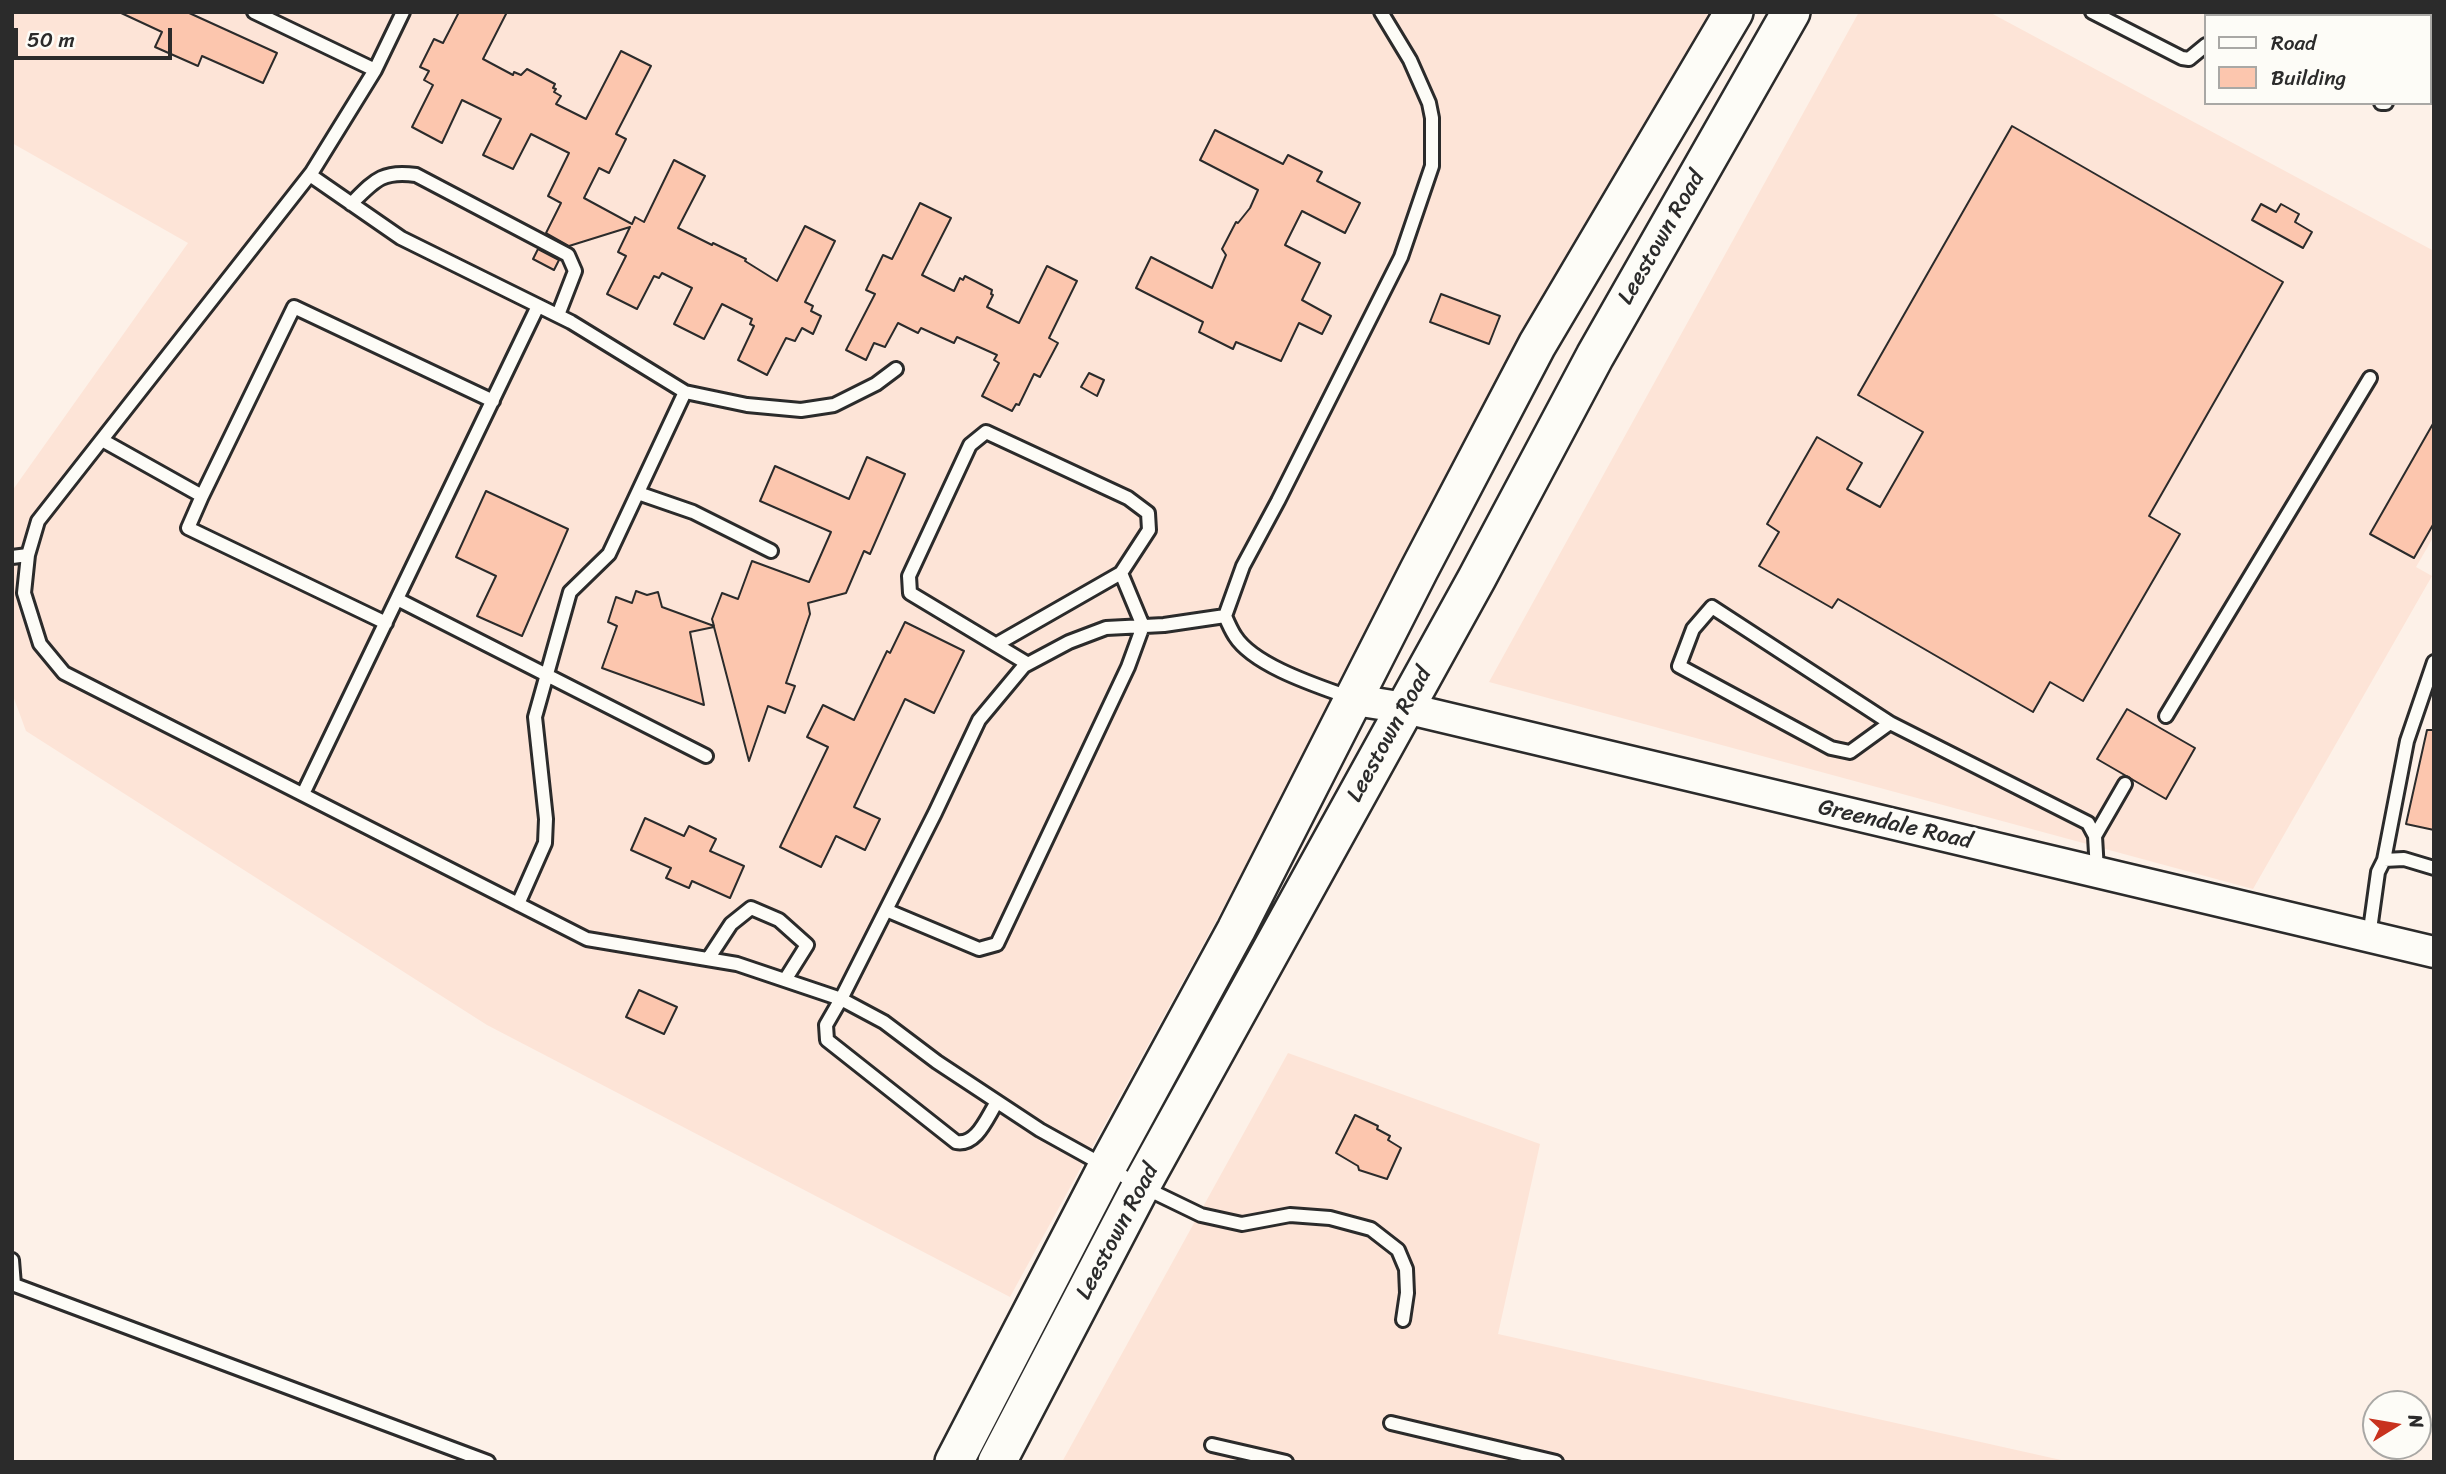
<!DOCTYPE html>
<style>
body{margin:0}
#map{position:relative;width:2446px;height:1474px;overflow:hidden;background:#fdf1e8;font-family:Sriracha,sans-serif}
canvas{display:block}
.frame{position:absolute;inset:0;border:14px solid #2b2b2b;pointer-events:none}
.legend{position:absolute;left:2204px;top:14px;width:228px;height:91px;box-sizing:border-box;background:#fdfcf7;border:2px solid #a9a8a5;margin:0;padding:9px 12px;list-style:none;font-size:21px;color:#2b2b2b}
.legend li{display:flex;align-items:center;gap:14px;height:35px}
.legend b{width:35px;border:2px solid #a9a8a5}
.north{position:absolute;left:2362px;top:1390px;width:70px;height:70px;box-sizing:border-box;background:#fdfcf7;border:2px solid #a9a8a5;border-radius:50%;rotate:79deg;font-size:19px;font-weight:700;line-height:28px;text-align:center;color:#2b2b2b}
.north::after{content:'';display:block;margin:auto;width:24px;height:32px;background:#c8321e;clip-path:polygon(50% 0,100% 100%,50% 72%,0 100%)}
.scale{position:absolute;left:14px;top:28px;width:158px;height:32px;box-sizing:border-box;border:4px solid #2b2b2b;border-top:0;padding-left:9px;font-size:21px;line-height:24px;white-space:nowrap;color:#2b2b2b;-webkit-text-stroke:5px #fdfcf7;paint-order:stroke}
</style>
<div id="map">
<canvas width="2446" height="1474"></canvas>
<div class="frame"></div>
<ul class="legend">
<li><b style="height:9px;background:#fdfcf7"></b>Road</li>
<li><b style="height:19px;background:#fcc6ae"></b>Building</li>
</ul>
<div class="north">N</div>
<div class="scale">50 m</div>
</div>
<script>
const ctx = document.querySelector('canvas').getContext('2d');
ctx.lineJoin = 'round';
function fillPath(path, color) {
  ctx.fillStyle = color;
  ctx.fill(path, 'evenodd');
}
function trace(path, color, width, dash) {
  ctx.strokeStyle = color;
  ctx.lineWidth = width;
  ctx.lineCap = dash ? 'butt' : 'round';
  ctx.setLineDash(dash || []);
  ctx.stroke(path);
}
function drawText(font, color, halo, rows, align = 'center') {
  ctx.font = font + ' Sriracha,sans-serif';
  ctx.lineWidth = 7;
  ctx.setLineDash([]);
  ctx.textBaseline = 'middle';
  ctx.strokeStyle = halo;
  ctx.fillStyle = color;
  for (const [text, x, y, turn = 0] of rows) {
    ctx.save();
    ctx.translate(x, y);
    ctx.rotate((+turn || 0) * Math.PI / 180);
    ctx.textAlign = isNaN(turn) ? turn : align;
    if (halo) ctx.strokeText(text, 0, 0);
    ctx.fillText(text, 0, 0);
    ctx.restore();
  }
}
fillPath(new Path2D(`
 M12 12H1714L1010 1297 487 1025 26 731 12 693V491L188 243 12 143Z
 M1859 12H1989L2434 251V536L2416 567 2432 576 2253 889 1489 682Z
 M1288 1053 1540 1144 1498 1334 2070 1462H1062Z`), '#fde4d7');
const building = new Path2D(`
 M119 12H187L277 53 263 83 202 56 198 66 155 47 162 32Z
 M459 12H507L483 59 513 75 514 72 521 75 527 69 555 84 553 88 556 89 554 92 561 96 556 104 586 119 621 51 651 66 616 134 626 139 609 173 599 168 584 198 632 224 635 217 644 222 674 160 705 176 678 228 712 245 713 243 746 259 745 261 777 281 805 226 835 241 805 302 813 306 811 311 821 316 813 334 802 328 795 341 786 338 767 375 738 360 754 326 750 324 752 319 722 304 704 339 674 324 692 288 662 273 659 278 654 276 637 309 607 294 626 256 618 252 630 227 569 246 546 233 561 203 548 196 569 153 531 134 513 169 483 155 501 119 462 100 442 143 412 127 433 85 424 80 429 71 420 67 434 39 443 43Z
 M2012 126 2283 282 2149 516 2180 534 2083 701 2050 682 2033 712 1838 599 1832 608 1759 566 1779 532 1767 524 1817 437 1862 463 1847 489 1880 507 1923 432 1858 395Z
 M1215 130 1283 164 1288 155 1322 172 1317 181 1360 203 1345 233 1302 211 1285 245 1320 263 1302 300 1331 316 1322 334 1299 323 1281 361 1236 342 1233 349 1199 332 1203 322 1136 288 1151 257 1212 288 1226 255 1222 249 1236 222 1238 223 1250 208 1258 190 1200 160Z
 M920 203 951 218 922 275 954 291 960 278 963 280 965 276 992 290 991 294 993 295 987 307 1019 323 1047 266 1077 281 1049 338 1058 343 1040 377 1034 374 1019 405 1016 404 1012 411 982 396 999 363 994 360 997 355 957 337 954 343 921 328 918 333 898 323 885 347 874 343 866 360 846 350 875 294 866 290 883 255 892 259Z
 M2261 204 2276 212 2281 204 2299 214 2295 222 2312 232 2303 248 2252 220Z
 M538 249 559 260 554 270 533 259Z
 M1441 294 1500 316 1489 344 1430 322Z
 M1089 373 1104 380 1097 396 1081 387Z
 M2434 422V523L2414 558 2370 534Z
 M867 457 905 474 870 554 864 551 846 593 808 603 810 614 786 683 795 686 785 713 768 706 749 761 714 627 690 632 704 705 602 668 617 626 608 622 616 597 632 603 636 591 647 595 658 592 662 607 714 626 712 619 722 593 738 599 752 561 809 582 831 532 760 501 775 466 849 499Z
 M486 491 568 529 522 636 477 616 496 576 456 557Z
 M905 622 964 651 934 713 905 699 854 807 880 819 865 850 836 836 821 867 780 847 828 747 807 737 823 705 854 720 887 651 890 653Z
 M2127 709 2195 748 2166 799 2097 759Z
 M2427 730H2434V830L2406 824Z
 M645 818 684 836 689 826 716 839 710 851 744 866 730 898 692 881 689 888 666 878 671 868 631 850Z
 M639 990 677 1007 664 1034 626 1017Z
 M1355 1115 1378 1126 1377 1129 1390 1136 1388 1140 1401 1148 1387 1179 1359 1170 1358 1166 1336 1153Z`);
fillPath(building, '#fcc6ae');
trace(building, '#2b2b2b', 2);
const service = new Path2D(`
 M254 12 375 70
 M403 12 375 70 312 172 38 521 28 555 24 593 40 644 64 673 587 939 737 964 841 999 826 1025 827 1040 956 1142C977 1146 987 1117 997 1102
 M2092 12 2182 58 2189 59 2206 45
 M2226 16 2228 12
 M2430 66 2434 60
 M2381 103H2386
 M310 175 401 238 571 322 685 392 747 405 801 410 834 405 876 384 896 369
 M351 204C374 181 382 170 416 175L568 255 575 271 558 315
 M102 440 202 496 294 307 493 401
 M638 493 693 512 771 551
 M202 496 188 528 386 623
 M12 557 28 555
 M397 599 706 756
 M1225 616 1164 625 1106 628 1069 642 1024 666 979 720 935 813 841 999 884 1022 937 1062 1040 1130 1141 1186 1201 1215 1242 1224 1290 1215 1330 1218 1371 1229 1398 1250 1406 1269 1407 1293 1403 1320
 M997 644 1121 573
 M1351 698C1318 686 1254 666 1235 636 1231 630 1228 623 1225 616L1243 566 1278 501 1401 257 1432 166V118L1429 103 1410 60 1381 12
 M2166 716 2370 378
 M1890 723 1850 752 1831 748 1679 666 1693 629 1712 607 1890 723 2088 823 2095 836 2097 871
 M303 794 538 306
 M2095 836 2125 784
 M2384 860 2407 741 2434 662
 M518 904 545 843 546 819 535 717 570 592 609 554 685 392
 M886 910 979 949 997 944 1128 667 1143 626 1121 573 1149 530 1148 513 1128 498 986 432 970 445 909 576 910 593 1028 664
 M2369 937 2378 872 2384 860 2404 859 2434 868
 M708 959 731 924 751 908 779 920 807 945 785 980
 M12 1260 14 1285
 M12 1284 488 1462
 M1391 1423 1556 1462
 M1212 1445 1286 1462`);
const tertiary = new Path2D(`
 M1355 700 1405 708 2434 952`);
const primary = new Path2D(`
 M954 1462 1107 1167 1236 930 1419 570 1537 345 1734 12
 M997 1462 1141 1186 1477 578 1595 356 1791 12`);
trace(service, '#2b2b2b', 18);
trace(tertiary, '#2b2b2b', 35);
trace(primary, '#2b2b2b', 42);
trace(service, '#fdfcf7', 12);
trace(tertiary, '#fdfcf7', 30);
trace(primary, '#fdfcf7', 37);
drawText('23px', '#2b2b2b', '#fdfcf7', [
 ["Leestown Road",1662,238,-60],
 ["Leestown Road",1390,735,-61],
 ["Greendale Road",1895,825,13],
 ["Leestown Road",1118,1232,-62]
]);
</script>
